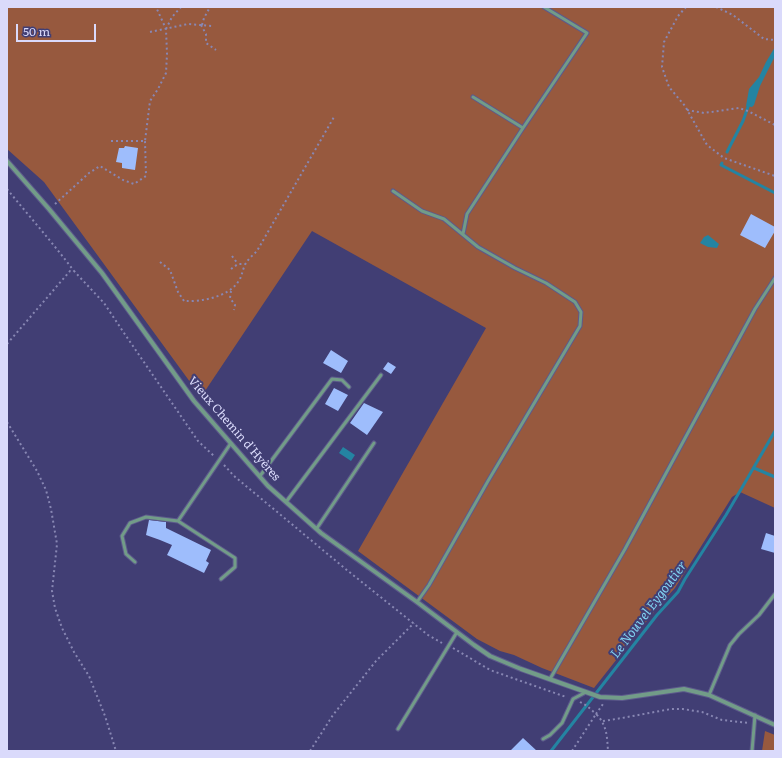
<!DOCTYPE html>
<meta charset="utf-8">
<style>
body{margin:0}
#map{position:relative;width:782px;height:758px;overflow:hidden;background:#413e74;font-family:Literata,serif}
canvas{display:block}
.frame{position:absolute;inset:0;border:8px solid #dadafb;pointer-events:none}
.scale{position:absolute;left:16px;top:24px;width:80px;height:18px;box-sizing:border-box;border:2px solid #dadafb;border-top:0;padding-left:5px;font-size:12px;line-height:14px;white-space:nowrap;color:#dadafb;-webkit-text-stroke:3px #413e74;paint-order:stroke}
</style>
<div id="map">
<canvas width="782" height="758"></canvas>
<div class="frame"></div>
<div class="scale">50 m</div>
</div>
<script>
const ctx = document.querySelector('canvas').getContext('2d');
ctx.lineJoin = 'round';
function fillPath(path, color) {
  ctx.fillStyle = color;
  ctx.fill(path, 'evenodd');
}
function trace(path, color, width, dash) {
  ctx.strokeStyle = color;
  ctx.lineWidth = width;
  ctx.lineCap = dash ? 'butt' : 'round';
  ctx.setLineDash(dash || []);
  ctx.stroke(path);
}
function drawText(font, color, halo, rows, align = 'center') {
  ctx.font = font + ' Literata,serif';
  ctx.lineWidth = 4;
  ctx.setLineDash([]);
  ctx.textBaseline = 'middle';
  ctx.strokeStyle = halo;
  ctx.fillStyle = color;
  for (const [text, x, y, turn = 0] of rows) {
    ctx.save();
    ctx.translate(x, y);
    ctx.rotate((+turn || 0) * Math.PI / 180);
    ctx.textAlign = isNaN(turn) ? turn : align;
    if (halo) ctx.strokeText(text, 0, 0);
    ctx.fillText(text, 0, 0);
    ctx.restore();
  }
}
fillPath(new Path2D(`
 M7 7H775V508L740 492 732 497 675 588 662 602 594 688 542 668 514 655 500 651 477 639 358 551 486 328 312 231 201 397 44 182 7 149Z
 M765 731 775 735V751H762Z`), '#97593e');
fillPath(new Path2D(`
 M775 47V56L760 86 754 105 752 107 746 106 749 89 759 77 766 62Z
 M708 235 719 244 717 248 708 247 700 243 704 237Z
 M343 447 355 455 351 461 339 453Z`), '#2484a2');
trace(new Path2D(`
 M727 152 743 121 749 104
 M722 163 721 165 775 193
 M754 468 775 477
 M551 751 657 615 678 592 685 579 726 515 775 431`), '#2484a2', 3);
fillPath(new Path2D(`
 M125 146 138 148 135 170 122 168V163L116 162 119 148H124Z
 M751 214 775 227V231L765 248 740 235Z
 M331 350 348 361 341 373 323 363Z
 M388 362 396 367 391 374 383 369Z
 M334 388 348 395 338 411 325 404Z
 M364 403 383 412 367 435 350 423Z
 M149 520 166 522V528L211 550 206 561 209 563 204 573 167 555 172 545 160 540 146 535Z
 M766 533 775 536V553L761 549Z
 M523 738 537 751H510Z`), '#9ebdfc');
const lane = new Path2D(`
 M523 128 587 33 544 7
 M393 191 422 211 444 219 478 247 515 268 546 283 575 302 581 312 580 326 488 481 429 585 417 602
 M463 234 467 214 523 128 473 97
 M260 476 332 379 342 380 349 387
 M286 502 381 375
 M178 521 235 558V567L221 579
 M317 528 374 443
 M135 562 126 554 122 536 130 523 146 517 178 521 231 443
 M550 679 625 549 755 309 775 278
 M709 695 730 645 739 634 759 615 775 594
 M398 729 457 632
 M543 739 550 735 562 723 573 699 586 692
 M752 751 755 715`);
const street = new Path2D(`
 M7 161 49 209 102 273 194 401 268 486 321 533 417 602 474 645 490 656 521 669 600 697 622 698 684 689 709 695 775 725`);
trace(lane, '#5d5a8c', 5);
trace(street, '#5d5a8c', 6);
trace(new Path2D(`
 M686 7 678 16 664 42 662 67 669 87 685 106 707 145 724 158 775 176
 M716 7 733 15 764 39 775 40
 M201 25 206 34V43L216 50
 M202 25 204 18 210 7
 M166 29 172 17 181 7
 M150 32 188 24 212 26
 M687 110 704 113 739 108 748 111 775 125
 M111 141H145L150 101 158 89 166 73 167 54 166 29 156 7
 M7 189C29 216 52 242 74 271
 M55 204 89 173 100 166 123 180 134 184 146 176 145 141
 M232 256 238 264
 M160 262 170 270 178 292 184 301C201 302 228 297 238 282 242 277 242 271 245 265 247 260 253 255 257 251L334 117
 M231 269 238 264H245
 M231 291 230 298 235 305 234 310
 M7 344 70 271H74L104 303 122 330 198 441 215 457
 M7 422 37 471 46 490 51 509 57 544 52 591 55 608 62 628 74 652 89 676 105 716 116 751
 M224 465 234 476 348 571 428 635 442 643
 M453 648 490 670 566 697
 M580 702 587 706 596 714 603 704
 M603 721 622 718 671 709H683L702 712 722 720 749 723
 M310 751 333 715 376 661 414 623
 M572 751 596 714C607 725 607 736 608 751`), '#8887b3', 2, [2, 3]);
trace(lane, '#729c88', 3);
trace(street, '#729c88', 4);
drawText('12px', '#dadafb', '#413e74', [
 ["Vieux Chemin d'Hyères",234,429,49]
]);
drawText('italic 13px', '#81d2f1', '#413e74', [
 ["Le Nouvel Eygoutier",649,610,-53]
]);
</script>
